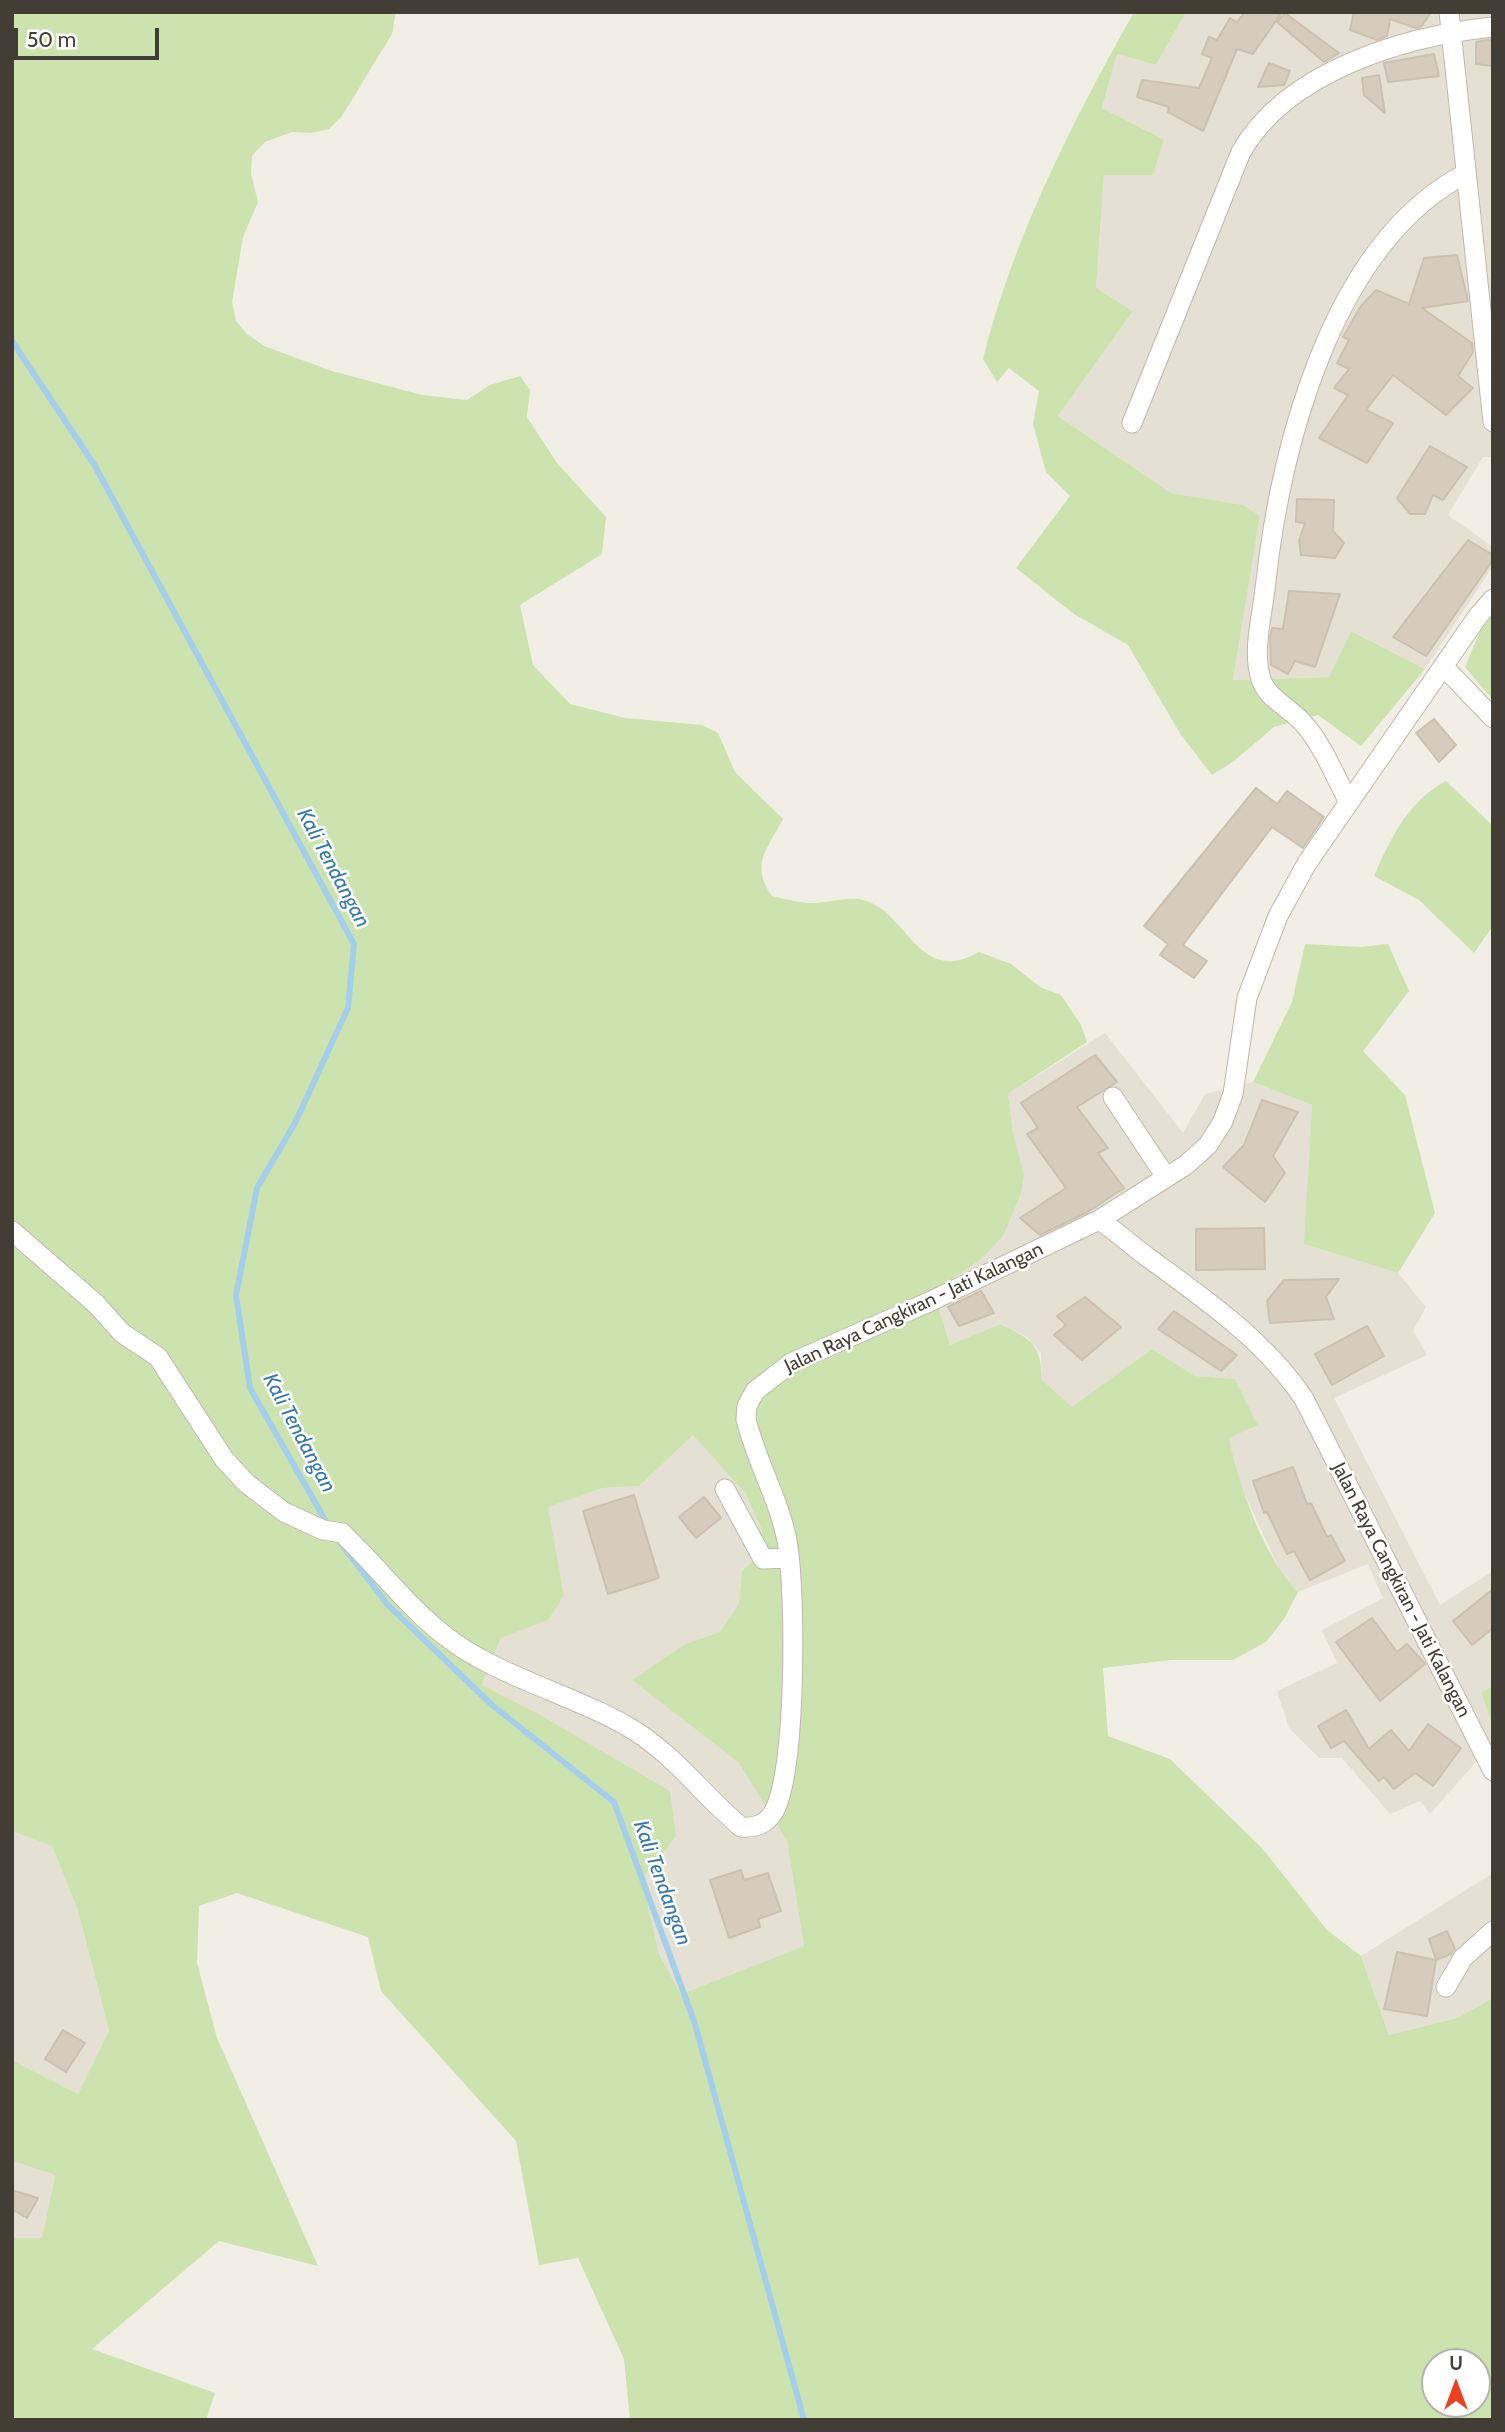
<!DOCTYPE html>
<style>
body{margin:0}
#map{position:relative;width:1505px;height:2432px;overflow:hidden;background:#f1eee5;font-family:Cabin,sans-serif}
canvas{display:block}
.frame{position:absolute;inset:0;border:14px solid #433e35;pointer-events:none}
.north{position:absolute;left:1421px;top:2348px;width:70px;height:70px;box-sizing:border-box;background:#fff;border:2px solid #b4b2ae;border-radius:50%;rotate:0deg;font-size:19px;font-weight:700;line-height:28px;text-align:center;color:#433e35}
.north::after{content:'';display:block;margin:auto;width:24px;height:32px;background:#ec4022;clip-path:polygon(50% 0,100% 100%,50% 72%,0 100%)}
.scale{position:absolute;left:14px;top:28px;width:145px;height:32px;box-sizing:border-box;border:4px solid #433e35;border-top:0;padding-left:9px;font-size:21px;line-height:24px;white-space:nowrap;color:#433e35;-webkit-text-stroke:5px #fff;paint-order:stroke}
</style>
<div id="map">
<canvas width="1505" height="2432"></canvas>
<div class="frame"></div>
<div class="north">U</div>
<div class="scale">50 m</div>
</div>
<script>
const ctx = document.querySelector('canvas').getContext('2d');
ctx.lineJoin = 'round';
function fillPath(path, color) {
  ctx.fillStyle = color;
  ctx.fill(path, 'evenodd');
}
function trace(path, color, width, dash) {
  ctx.strokeStyle = color;
  ctx.lineWidth = width;
  ctx.lineCap = dash ? 'butt' : 'round';
  ctx.setLineDash(dash || []);
  ctx.stroke(path);
}
function drawText(font, color, halo, rows, align = 'center') {
  ctx.font = font + ' Cabin,sans-serif';
  ctx.lineWidth = 5;
  ctx.setLineDash([]);
  ctx.textBaseline = 'middle';
  ctx.strokeStyle = halo;
  ctx.fillStyle = color;
  for (const [text, x, y, turn = 0] of rows) {
    ctx.save();
    ctx.translate(x, y);
    ctx.rotate((+turn || 0) * Math.PI / 180);
    ctx.textAlign = isNaN(turn) ? turn : align;
    if (halo) ctx.strokeText(text, 0, 0);
    ctx.fillText(text, 0, 0);
    ctx.restore();
  }
}
fillPath(new Path2D(`
 M1186 12H1493V457H1483L1448 515 1493 547V566L1425 669 1351 631 1330 677 1233 680 1260 516 1242 505 1171 493 1058 416 1133 311 1096 288 1104 175 1163 138 1102 108 1117 54 1156 65Z
 M1105 1033 1183 1133 1205 1094 1253 1082 1312 1105 1305 1244 1398 1273 1426 1307 1413 1331 1427 1355 1334 1398 1440 1605 1493 1571V1686L1481 1692 1493 1727V1743L1430 1814 1420 1801 1390 1814 1342 1758H1319L1289 1728 1277 1691 1337 1663 1322 1630 1383 1598 1368 1564 1298 1592 1283 1577 1237 1478 1229 1438 1235 1379 1195 1376 1152 1349 1072 1408 1042 1380 1041 1353 1027 1337 1002 1324 950 1345 934 1291 960 1275 1013 1133 1008 1094Z
 M693 1434 745 1493 762 1530 759 1555 742 1571 739 1603 720 1632 685 1644 633 1680 738 1762 787 1841 804 1946 681 1994 659 1954 642 1879 676 1837 482 1685 501 1638 547 1620 564 1596 547 1507 603 1488 639 1486Z
 M12 1831 52 1846 78 1911 109 2031 78 2094 12 2060Z
 M1493 1873V1998L1457 2018 1389 2035 1361 1956Z
 M12 2161 55 2175 42 2239 12 2238Z`), '#e5e0d4');
fillPath(new Path2D(`
 M12 12H396L392 34 342 116 329 129 311 133 292 132 265 142 252 156 251 174 258 202 243 237 232 302 236 321 247 334 264 346 332 371 422 395 467 400 490 385 520 376 530 390 527 417 557 463 606 517 602 554 520 605 533 665 570 704 625 718 702 725 718 733 735 772 783 819C767 850 750 864 772 896 784 899 797 902 809 903 826 904 847 896 863 900 908 911 918 987 979 952L1011 964 1040 987 1061 995 1081 1025 1087 1042 1008 1094 1013 1133 1024 1175 1021 1193 1003 1236 982 1258 934 1292 950 1345 1001 1324C1032 1340 1041 1344 1042 1380L1072 1407 1152 1349 1195 1376 1235 1379 1258 1425 1229 1438C1238 1484 1265 1560 1298 1592L1284 1619 1266 1642 1233 1660H1171L1103 1668 1108 1736 1170 1759 1262 1848 1327 1930 1361 1956 1389 2035 1457 2018 1493 1998V2420H630L624 2359 578 2258 539 2265 516 2141 381 1991 368 1937 237 1893 199 1906 197 1963 217 2038 318 2266 219 2241 92 2349 215 2393 206 2420H12V2238H42L55 2175 12 2161V2060L78 2094 109 2031 78 1911 52 1846 12 1831ZM693 1435 745 1493 762 1530 759 1555 742 1571 739 1603 720 1632 685 1644 632 1680 738 1762 787 1841 804 1946 681 1994 659 1954 642 1879 676 1837 670 1791 540 1715 482 1685 501 1638 548 1620 564 1596 548 1507 603 1488 639 1486ZM1435 2362H1477V2404H1435Z
 M1134 12H1186L1156 65 1117 54 1102 108 1164 139 1153 175H1104L1096 288 1133 311 1058 416 1171 493 1243 505 1260 516 1233 680 1329 677 1351 631 1425 669 1361 746 1318 715 1274 727 1234 761 1212 775 1181 735 1128 645 1074 614 1016 568 1070 496 1046 472 1033 424 1039 391 1009 368 997 382 983 359C1014 235 1072 123 1134 12Z
 M1493 615V700L1465 667 1481 629Z
 M1446 781 1493 826V926L1474 953 1419 900 1374 876C1391 838 1408 801 1446 781Z
 M1305 944 1361 947 1388 944 1409 991 1363 1051 1405 1095 1435 1213 1398 1273 1304 1244 1312 1105 1253 1082 1292 1002Z
 M1493 1686V1727L1481 1692Z`), '#cce3b0');
trace(new Path2D(`
 M12 341 95 466 354 944 348 1008 295 1123 257 1188 236 1295 250 1388 328 1525
 M336 1537 387 1604 492 1705 614 1802 695 2024 804 2420`), '#a5ceeb', 6);
const building = new Path2D(`
 M1245 12H1282L1253 54 1237 49 1203 131 1168 112 1169 107 1137 97 1142 80 1199 88 1212 58 1202 54 1209 37 1217 40 1230 18 1237 22Z
 M1354 12H1431L1421 27 1416 28 1390 19 1387 36 1377 40 1350 30Z
 M1285 13 1339 53 1324 62 1277 22Z
 M1493 39V66L1476 64V42Z
 M1434 54 1439 76 1388 82 1384 63Z
 M1269 63 1290 71 1284 85 1258 87Z
 M1379 75 1385 113 1364 95 1362 78Z
 M1457 255 1468 301 1422 308 1472 343 1473 352 1458 376 1473 388 1446 415 1393 375 1366 410 1393 423 1367 463 1319 438 1348 395 1334 388 1349 369 1337 363 1349 340 1343 337 1361 306 1376 290 1409 304 1424 258Z
 M1430 446 1467 467 1443 500 1433 495 1425 514H1410L1397 498Z
 M1297 499 1334 500 1333 531 1344 543 1335 558 1301 555 1299 541 1305 523 1296 522Z
 M1468 540 1493 555V560L1426 656 1393 637Z
 M1289 591 1340 594 1315 667 1295 661 1288 674 1271 665 1270 638 1272 628 1283 629Z
 M1434 719 1456 745 1439 762 1416 733Z
 M1256 788 1277 804 1287 791 1324 817 1303 848 1272 827 1183 945 1207 961 1194 978 1160 955 1168 944 1144 926Z
 M1095 1055 1117 1082 1077 1107 1108 1148 1098 1153 1124 1188 1086 1213 1040 1235 1020 1218 1066 1188 1027 1134 1038 1128 1021 1103Z
 M1262 1100 1298 1112 1273 1156 1285 1173 1265 1202 1223 1167 1244 1145Z
 M1264 1228 1265 1269 1196 1270V1229Z
 M1339 1279 1326 1297 1334 1319 1270 1323 1267 1301 1284 1280Z
 M981 1291 994 1313 959 1326 948 1307Z
 M1085 1297 1121 1327 1082 1360 1054 1335 1066 1325 1057 1316Z
 M1174 1311 1237 1355 1221 1371 1158 1329Z
 M1367 1326 1384 1356 1332 1385 1315 1354Z
 M1293 1467 1307 1504 1311 1503 1327 1537 1331 1535 1345 1561 1310 1580 1294 1551 1287 1554 1267 1512 1264 1513 1253 1481Z
 M634 1495 659 1578 608 1594 583 1511Z
 M704 1497 721 1518 696 1538 679 1517Z
 M1493 1589V1628L1472 1645 1453 1621Z
 M1372 1618 1397 1652 1407 1644 1425 1664 1380 1701 1336 1642Z
 M1346 1710 1369 1749 1391 1730 1409 1751 1428 1724 1461 1748 1433 1786 1415 1773 1394 1789 1384 1777 1379 1781 1344 1741 1331 1748 1318 1726Z
 M741 1870 744 1880 768 1873 781 1911 758 1919 760 1927 729 1938 710 1880Z
 M1447 1931 1455 1949 1451 1954 1436 1960 1429 1939Z
 M1397 1952 1436 1960 1427 2016 1384 2009Z
 M63 2030 85 2043 66 2072 45 2059Z
 M12 2190 38 2198 27 2218 12 2209Z`);
fillPath(building, '#d5ccbe');
trace(building, '#ccc1af', 2);
const minor = new Path2D(`
 M1449 12 1493 422
 M1132 423 1241 152C1287 71 1405 36 1493 27
 M1443 666 1493 718
 M1349 802C1335 777 1323 745 1304 724 1291 708 1267 699 1261 679 1252 652 1262 616 1265 589 1280 449 1331 244 1465 174
 M1113 1097 1166 1177
 M1099 1220C1116 1231 1130 1244 1146 1256 1203 1298 1264 1339 1304 1399L1493 1771
 M12 1231 96 1304 122 1333 158 1357 224 1459 246 1483 284 1512 323 1530 342 1533C377 1566 407 1606 444 1635 496 1677 577 1695 635 1731 676 1757 704 1796 741 1827 755 1828 765 1825 773 1813 797 1774 796 1589 787 1541 779 1499 756 1461 746 1419L747 1406 755 1391 791 1363 929 1302 1099 1220 1186 1165 1208 1145 1223 1121 1233 1094 1247 998 1278 916 1307 863 1478 616 1493 599
 M725 1489 763 1559 789 1558
 M1446 1987 1463 1958 1493 1931`);
trace(minor, '#bfb8ac', 21);
trace(minor, '#fff', 19);
drawText('19px', '#433e35', '#fff', [
 ["Jalan Raya Cangkiran - Jati Kalangan",914,1308,-25],
 ["Jalan Raya Cangkiran - Jati Kalangan",1401,1590,63]
]);
drawText('italic 21px', '#3678a8', '#fff', [
 ["Kali Tendangan",333,868,62],
 ["Kali Tendangan",299,1433,62],
 ["Kali Tendangan",662,1883,70]
]);
</script>
